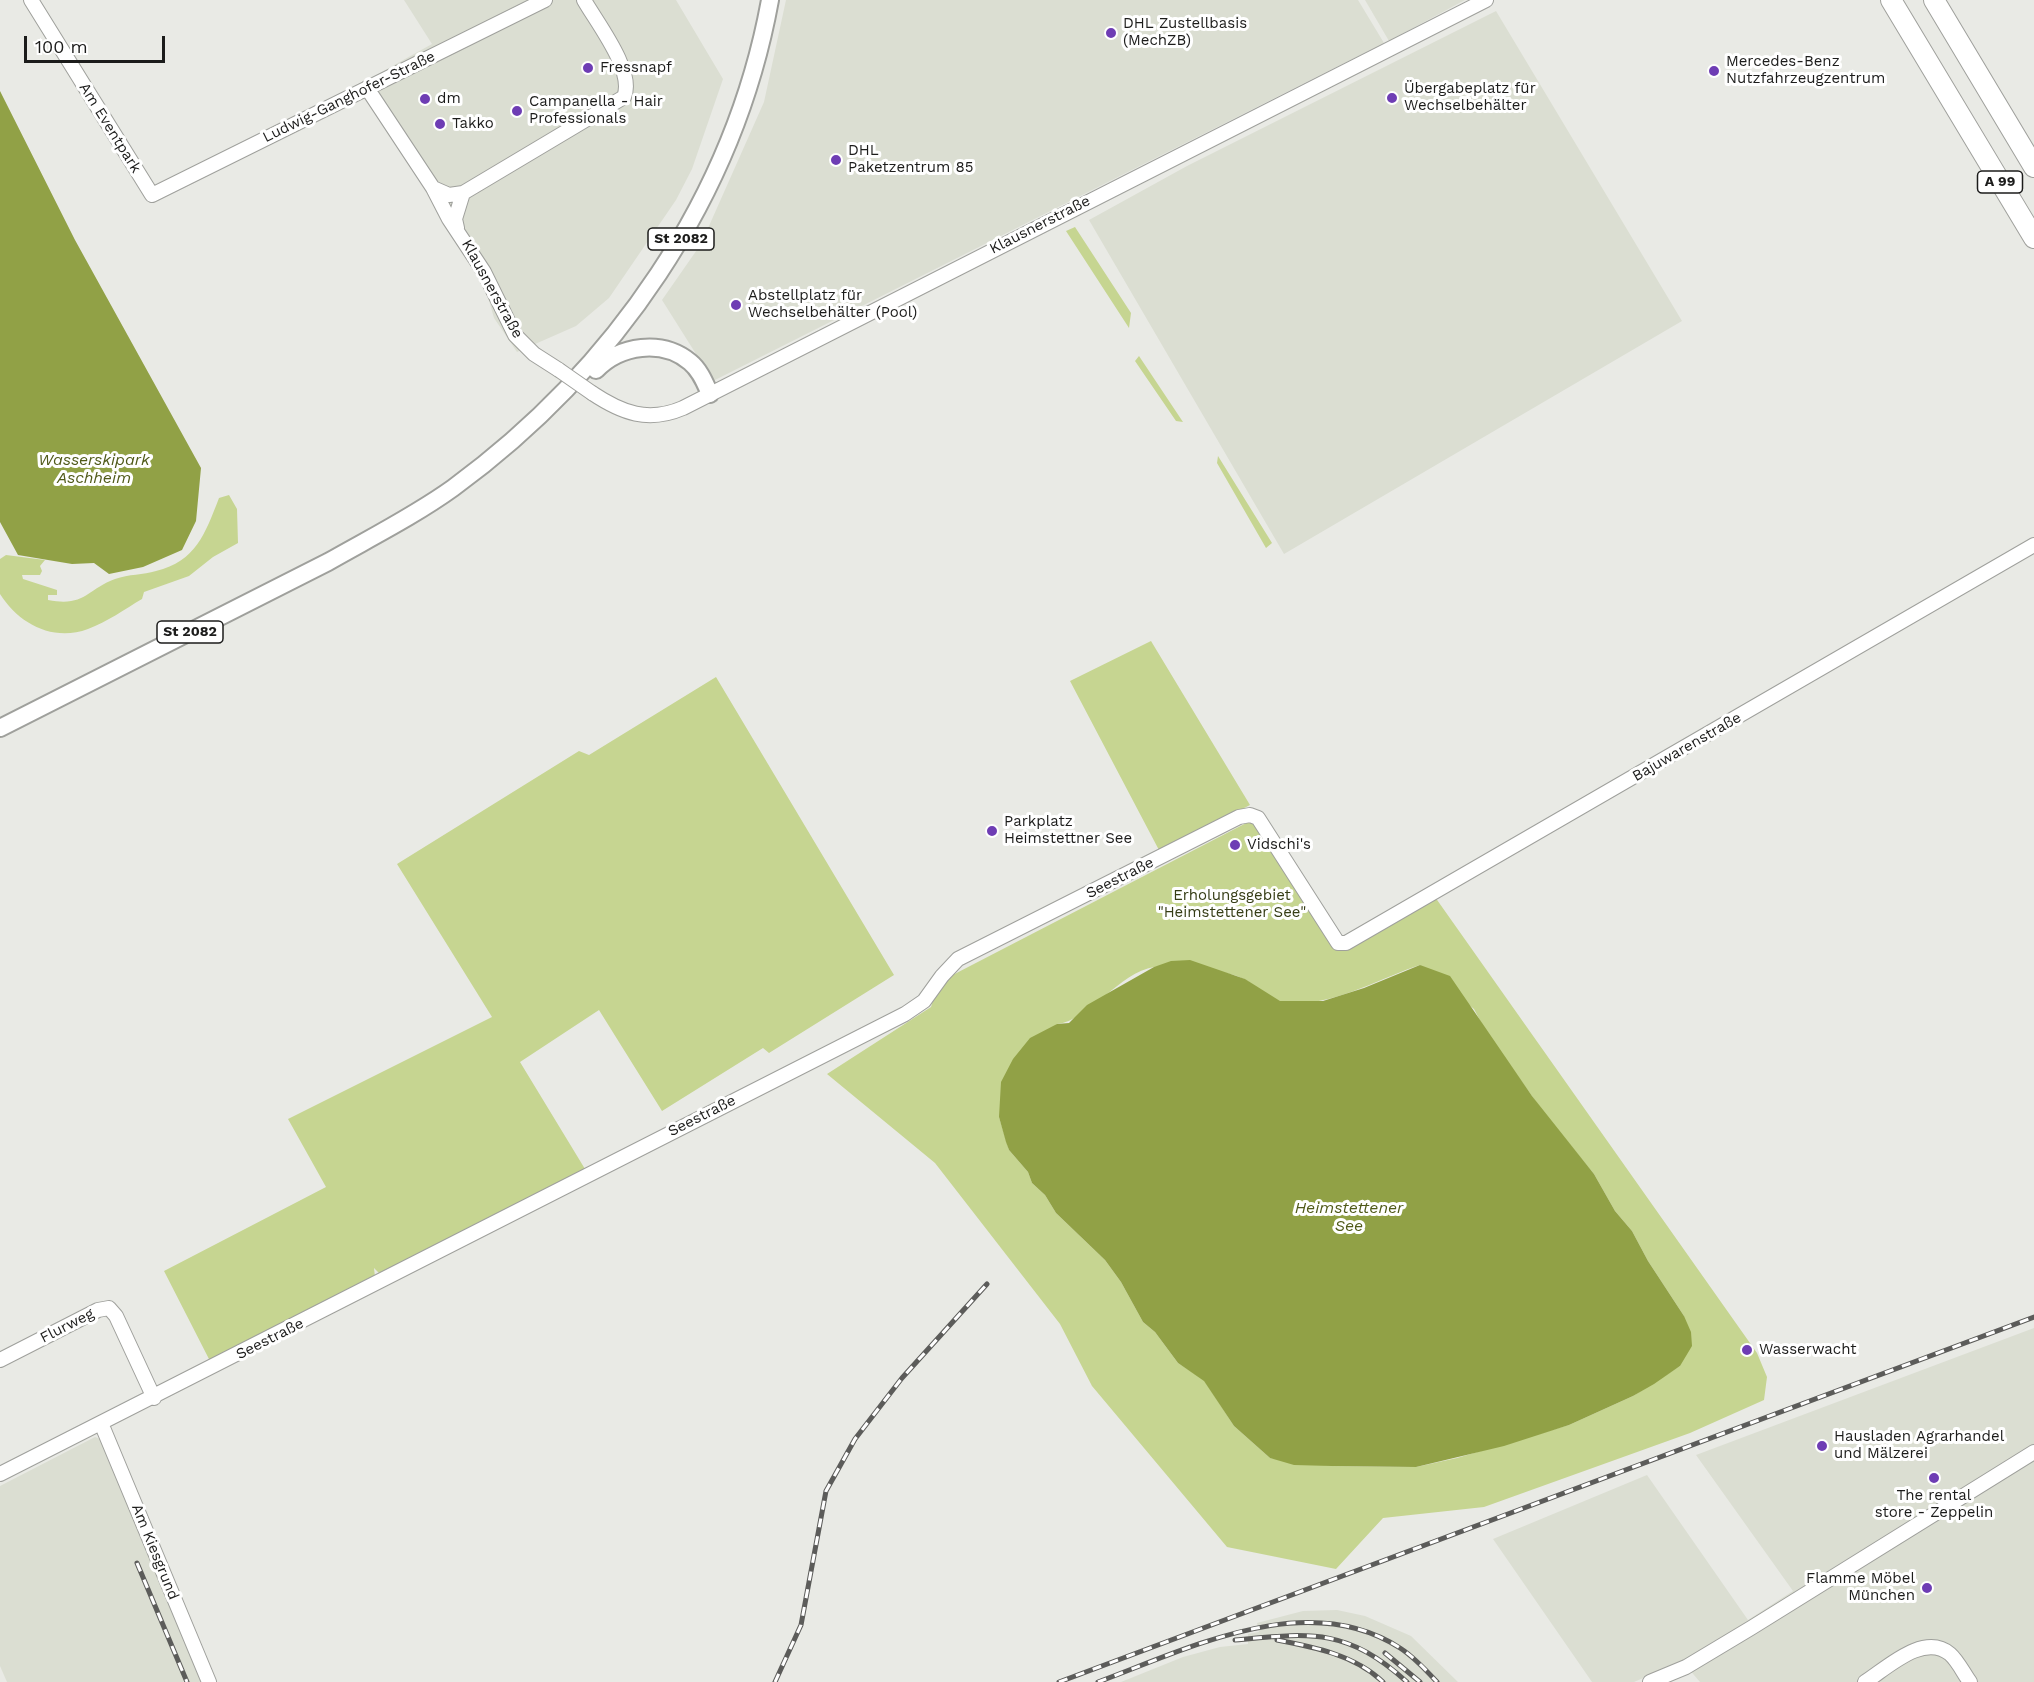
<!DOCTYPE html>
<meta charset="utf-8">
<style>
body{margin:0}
#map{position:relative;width:2034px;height:1682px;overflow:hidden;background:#e9eae5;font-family:"Work Sans",sans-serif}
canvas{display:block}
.scale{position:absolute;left:24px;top:36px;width:141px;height:27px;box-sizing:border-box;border:3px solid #1c1c1b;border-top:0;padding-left:8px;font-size:18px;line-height:21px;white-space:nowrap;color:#1c1c1b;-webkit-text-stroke:4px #fff;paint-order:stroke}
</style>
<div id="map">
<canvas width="2034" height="1682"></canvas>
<div class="scale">100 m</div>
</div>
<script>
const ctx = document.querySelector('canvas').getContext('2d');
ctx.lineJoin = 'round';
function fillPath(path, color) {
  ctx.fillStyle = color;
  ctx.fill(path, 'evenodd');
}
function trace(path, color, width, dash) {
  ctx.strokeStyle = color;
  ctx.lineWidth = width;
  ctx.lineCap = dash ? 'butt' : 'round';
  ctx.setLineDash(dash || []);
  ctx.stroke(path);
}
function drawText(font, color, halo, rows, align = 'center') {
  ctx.font = font + ' "Work Sans",sans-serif';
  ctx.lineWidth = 6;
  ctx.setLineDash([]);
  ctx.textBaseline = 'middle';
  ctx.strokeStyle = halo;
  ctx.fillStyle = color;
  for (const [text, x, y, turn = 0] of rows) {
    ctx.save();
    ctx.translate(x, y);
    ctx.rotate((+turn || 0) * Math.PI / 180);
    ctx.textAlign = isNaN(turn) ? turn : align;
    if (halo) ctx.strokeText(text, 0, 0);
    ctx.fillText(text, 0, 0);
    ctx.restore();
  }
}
fillPath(new Path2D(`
 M404 0H676L723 79 692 169 676 200 609 298 576 326 517 352 494 318 486 290 450 227 360 84 432 44Z
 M786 0H1358L1384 43 713 381 662 300 701 244 764 102Z
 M1365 0H1465L1389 41Z
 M1496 11 1682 321 1284 554 1089 220 1187 166Z
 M2034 1328V1682H1700L1682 1661 1634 1682H1592L1493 1539 1647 1475 1748 1620 1793 1591 1696 1455Z
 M95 1437 103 1440 203 1682H7L0 1666V1486Z
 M1337 1610 1365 1616 1411 1636 1458 1682H1121L1183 1657 1220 1647 1248 1644V1634L1259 1632 1257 1623 1303 1611Z`), '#dbded2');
fillPath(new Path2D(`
 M1075 227 1131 313 1129 328 1066 231Z
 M1139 356 1183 422 1176 421 1135 361Z
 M1218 456 1272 543 1266 548 1217 463Z
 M229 495 237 509 238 543 213 557 189 576 144 592 142 599C125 609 107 622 88 629 53 642 19 624 0 594V559L6 555 45 560 40 566 42 571 40 575H22L23 579 57 590V595H48V600C85 607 86 590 115 579 129 574 143 575 156 571 196 561 205 534 219 498Z
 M1151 641 1250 805 1160 852 1070 681Z
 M716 677 894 975 769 1053 763 1048 662 1111 599 1010 520 1062 585 1169 379 1273 374 1268 375 1277 210 1361 164 1271 326 1187 288 1119 492 1017 397 864 579 751 589 755Z
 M1254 819 1338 949 1435 897 1757 1353 1767 1377 1764 1400 1690 1433 1484 1507 1383 1518 1336 1569 1227 1547 1092 1386 1060 1324 935 1163 827 1074 931 1007 937 987 943 980ZM1420 965 1474 1009 1485 1030 1544 1113 1594 1174 1615 1211 1632 1231 1648 1261 1684 1316 1680 1366 1633 1396 1569 1425 1457 1458 1416 1467 1331 1466 1270 1458 1234 1426 1204 1380 1178 1363 1155 1332 1143 1322 1121 1282 1105 1260 1056 1213 1045 1195 1032 1183 1028 1172 1009 1150 999 1117 1057 1024C1088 1021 1120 972 1154 967 1175 964 1227 970 1244 979 1256 985 1266 997 1279 1001 1324 1012 1379 978 1420 965Z`), '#c6d591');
fillPath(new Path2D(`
 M0 91 75 240 201 468 196 521 182 550 143 567 109 574 94 563 72 564 18 555 0 522Z
 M1190 960 1245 979 1280 1001H1323L1364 988 1420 965 1450 976 1532 1096 1594 1174 1615 1211 1632 1231 1648 1261 1684 1316 1691 1332 1692 1346 1680 1366 1654 1384 1633 1396 1569 1425 1504 1446 1416 1467 1331 1466 1294 1465 1270 1458 1234 1426 1204 1381 1178 1363 1155 1332 1143 1322 1121 1282 1105 1260 1056 1213 1045 1195 1032 1183 1028 1172 1009 1150 1006 1142 999 1117 1001 1082 1013 1059 1030 1038 1057 1024 1069 1023 1087 1005 1154 967 1171 961Z`), '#91a146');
const minor = new Path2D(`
 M31 0 152 195 545 0
 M367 88 433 188 449 195 463 193 624 97C635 71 597 23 584 0
 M433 188 449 219 484 272 515 335 534 354 559 370
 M457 228 455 219 463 193
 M592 393C622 413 648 423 683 408L1486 0
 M0 1360 98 1310 109 1308 116 1316 154 1398
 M101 1423 209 1682
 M0 1474 905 1014 924 1001 942 976 958 959 1239 817 1250 815 1258 818 1338 943H1346L2034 545
 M1650 1682 1686 1667 1751 1628 2034 1452
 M1865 1682C1887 1668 1924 1632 1950 1654 1958 1661 1964 1674 1970 1682`);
const major = new Path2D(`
 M596 370C620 345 662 339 690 362 700 370 705 383 710 394
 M0 728 328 562C370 538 414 516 453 488 614 370 734 198 770 0`);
const highway = new Path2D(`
 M1891 0 2034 238
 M1934 0 2034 167`);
trace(minor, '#9fa09c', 16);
trace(major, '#9fa09c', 20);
trace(highway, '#9fa09c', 22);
trace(minor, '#fff', 14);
trace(major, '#fff', 16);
trace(highway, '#fff', 20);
const rail = new Path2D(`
 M137 1563 187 1682
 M1235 1640C1310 1633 1346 1627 1407 1682
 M1277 1640C1314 1647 1355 1655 1383 1682
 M1385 1653 1420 1682
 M775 1682 801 1625 826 1491 855 1439 902 1378 987 1284
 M1059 1682 2034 1317
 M1098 1682C1190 1648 1307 1588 1400 1648 1414 1657 1426 1670 1437 1682`);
trace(rail, '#5c5c5a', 5);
trace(rail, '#fff', 3, [9]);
const minorBridge = new Path2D(`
 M559 370 592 393`);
trace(minorBridge, '#9fa09c', 16, []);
trace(minorBridge, '#fff', 14);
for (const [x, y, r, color] of [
 [1111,33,6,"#6e3db4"],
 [588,68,6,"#6e3db4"],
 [1714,71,6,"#6e3db4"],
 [1392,98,6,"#6e3db4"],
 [425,99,6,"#6e3db4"],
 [517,111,6,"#6e3db4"],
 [440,124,6,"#6e3db4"],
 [836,160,6,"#6e3db4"],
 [736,305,6,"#6e3db4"],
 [992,831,6,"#6e3db4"],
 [1235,845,6,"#6e3db4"],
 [1747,1350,6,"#6e3db4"],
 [1822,1446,6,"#6e3db4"],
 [1934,1478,6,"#6e3db4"],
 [1927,1588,6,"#6e3db4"]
]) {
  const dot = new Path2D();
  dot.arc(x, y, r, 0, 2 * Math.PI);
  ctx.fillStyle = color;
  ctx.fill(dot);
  trace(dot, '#fff', 2);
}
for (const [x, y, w] of [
 [2000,182,45],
 [681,239,66],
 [190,632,66]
]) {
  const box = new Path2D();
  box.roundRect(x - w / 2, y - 11, w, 22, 4.5);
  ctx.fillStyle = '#fff';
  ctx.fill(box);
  trace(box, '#1c1c1b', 1.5);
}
drawText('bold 14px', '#1c1c1b', null, [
 ["A 99",2000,182],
 ["St 2082",681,239],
 ["St 2082",190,632]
]);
drawText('15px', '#1c1c1b', '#fff', [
 ["DHL Zustellbasis",1123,24],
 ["(MechZB)",1123,41],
 ["Mercedes-Benz",1726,62],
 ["Nutzfahrzeugzentrum",1726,79],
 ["Fressnapf",600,68],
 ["Übergabeplatz für",1404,89],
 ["Wechselbehälter",1404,106],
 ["dm",437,99],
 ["Campanella - Hair",529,102],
 ["Professionals",529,119],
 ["Takko",452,124],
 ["DHL",848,151],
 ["Paketzentrum 85",848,168],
 ["Abstellplatz für",748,296],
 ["Wechselbehälter (Pool)",748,313],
 ["Parkplatz",1004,822],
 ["Heimstettner See",1004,839],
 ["Vidschi's",1247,845],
 ["Wasserwacht",1759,1350],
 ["Hausladen Agrarhandel",1834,1437],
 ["und Mälzerei",1834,1454],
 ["The rental",1934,1496,"center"],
 ["store - Zeppelin",1934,1513,"center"],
 ["Flamme Möbel",1915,1579,"right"],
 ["München",1915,1596,"right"]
], 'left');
drawText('15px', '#1c1c1b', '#fff', [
 ["Ludwig-Ganghofer-Straße",349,97,-26],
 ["Am Eventpark",110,128,58],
 ["Klausnerstraße",1040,225,-27],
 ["Klausnerstraße",492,289,61],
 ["Bajuwarenstraße",1687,747,-30],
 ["Seestraße",1120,878,-27],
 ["Seestraße",702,1116,-27],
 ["Flurweg",67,1326,-27],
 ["Seestraße",270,1339,-27],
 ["Am Kiesgrund",155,1552,68]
]);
drawText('15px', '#363d16', '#fff', [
 ["Erholungsgebiet",1232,896],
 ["\"Heimstettener See\"",1232,913]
]);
drawText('italic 16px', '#505a19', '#fff', [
 ["Wasserskipark",94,460],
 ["Aschheim",94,478],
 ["Heimstettener",1349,1208],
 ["See",1349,1226]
]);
</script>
